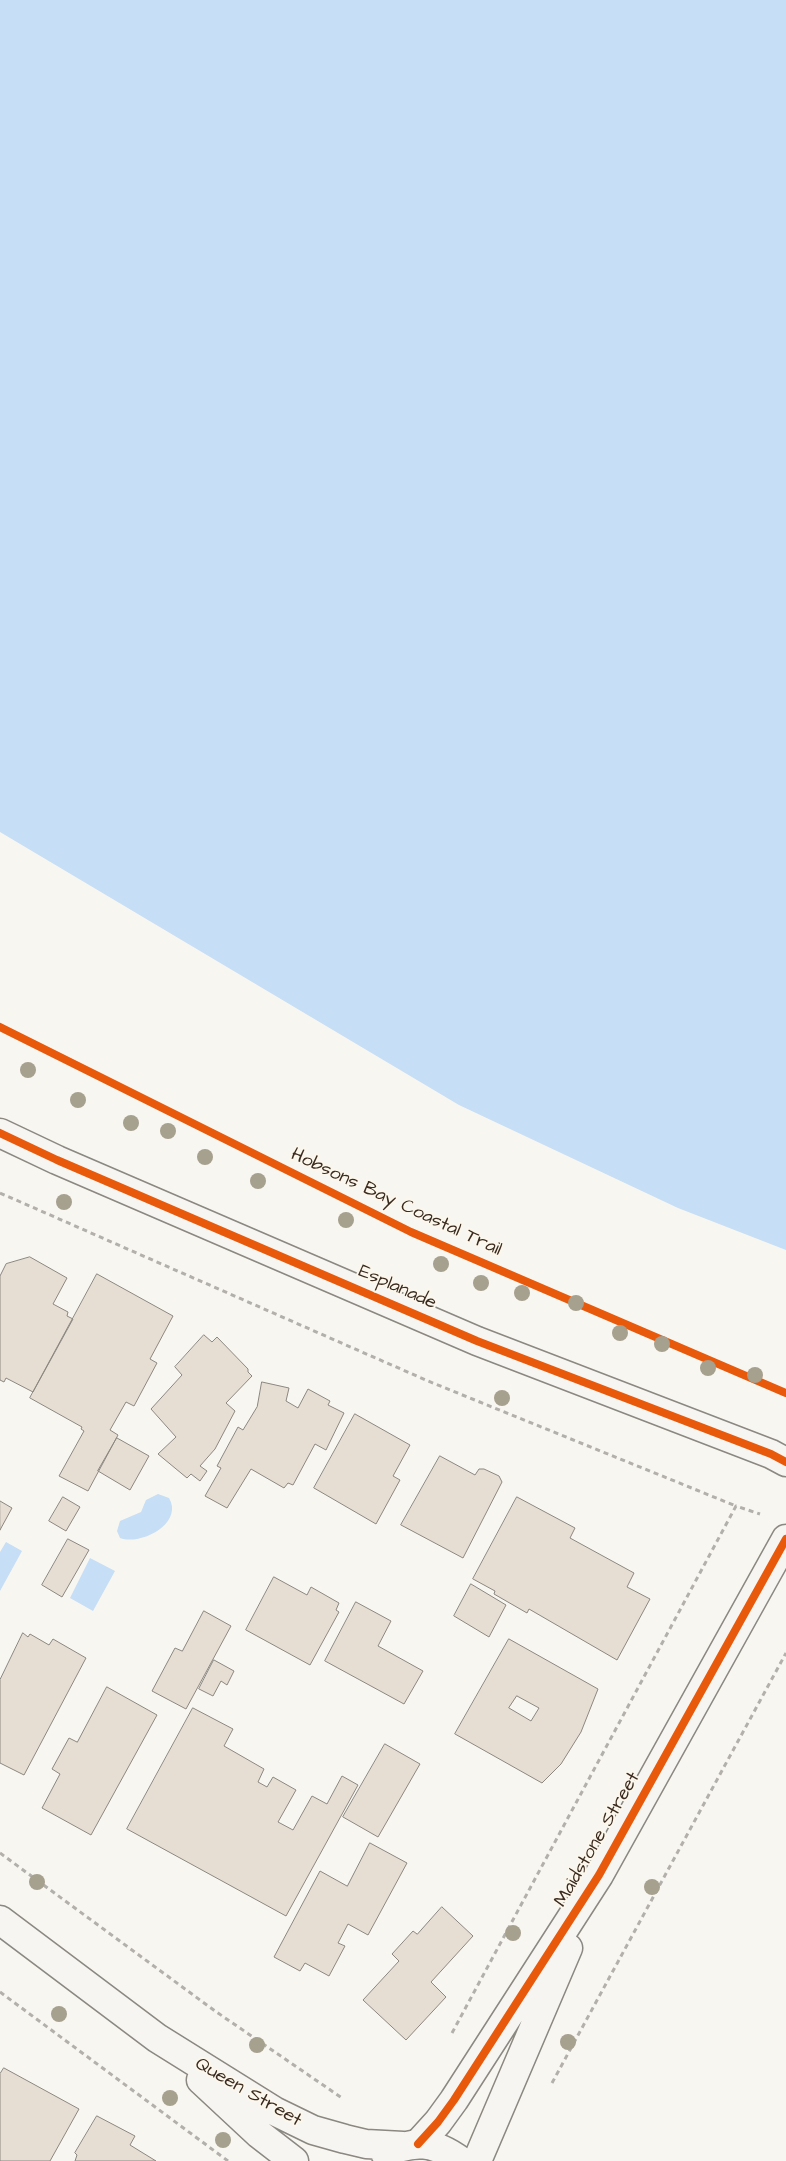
<!DOCTYPE html>
<style>
body{margin:0}
canvas{display:block;background:#f8f6f0}
</style>
<canvas width="786" height="2161"></canvas>
<script>
const ctx = document.querySelector('canvas').getContext('2d');
ctx.lineJoin = 'round';
function fillPath(path, color) {
  ctx.fillStyle = color;
  ctx.fill(path, 'evenodd');
}
function trace(path, color, width, dash) {
  ctx.strokeStyle = color;
  ctx.lineWidth = width;
  ctx.lineCap = dash ? 'butt' : 'round';
  ctx.setLineDash(dash || []);
  ctx.stroke(path);
}
function drawText(font, color, halo, rows, align = 'center') {
  ctx.font = font + ' "Architects Daughter",sans-serif';
  ctx.lineWidth = 4;
  ctx.setLineDash([]);
  ctx.textBaseline = 'middle';
  ctx.strokeStyle = halo;
  ctx.fillStyle = color;
  for (const [text, x, y, turn = 0] of rows) {
    ctx.save();
    ctx.translate(x, y);
    ctx.rotate((+turn || 0) * Math.PI / 180);
    ctx.textAlign = isNaN(turn) ? turn : align;
    if (halo) ctx.strokeText(text, 0, 0);
    ctx.fillText(text, 0, 0);
    ctx.restore();
  }
}
fillPath(new Path2D(`
 M0 0H786V1250L678 1208 459 1105 0 832Z
 M158 1494 169 1498C184 1523 141 1546 120 1538L117 1531 120 1521 141 1512 146 1500Z
 M6 1542 22 1551 0 1591V1552Z
 M90 1558 115 1571 93 1611 70 1598Z`), '#c6def6');
const building = new Path2D(`
 M30 1257 67 1278 53 1304 68 1312 67 1316 73 1319 33 1392 6 1378 4 1382 0 1380V1276L6 1264Z
 M97 1274 173 1316 150 1359 157 1363 134 1406 126 1402 110 1430 118 1435 88 1491 59 1476 84 1431 81 1429 82 1427 30 1398Z
 M204 1335 212 1342 217 1337 248 1369V1372L252 1376 226 1403 235 1411 215 1449 200 1466 207 1471 200 1481 191 1474 187 1478 158 1454 176 1437 151 1409 182 1375 175 1367Z
 M262 1382 289 1388 286 1401 298 1408 308 1389 330 1401 328 1405 344 1413 326 1450 315 1444 293 1485 288 1483 284 1488 251 1469 227 1508 205 1496 221 1468 217 1466 238 1427 243 1430 257 1407Z
 M355 1414 410 1445 393 1476 400 1480 376 1524 314 1488Z
 M117 1438 149 1456 130 1490 98 1471Z
 M440 1456 475 1475 479 1469H484L499 1476 502 1482 463 1558 401 1525Z
 M63 1497 80 1507 66 1531 49 1521Z
 M517 1497 575 1528 570 1538 634 1573 627 1587 650 1599 617 1660 529 1609 527 1613 494 1594 495 1591 473 1579Z
 M0 1501 12 1508 0 1530Z
 M68 1539 89 1550 62 1597 42 1585Z
 M274 1577 307 1595 311 1587 339 1603 336 1610 339 1612 310 1665 246 1630Z
 M471 1584 506 1605 489 1637 454 1616Z
 M356 1602 391 1621 378 1646 423 1671 404 1704 325 1661Z
 M204 1611 231 1626 186 1709 152 1691 175 1648 182 1651Z
 M23 1633 28 1637 30 1634 49 1645 53 1639 86 1658 24 1775 0 1763V1680Z
 M509 1639 598 1689 581 1732 561 1764 542 1783 455 1734ZM517 1696 539 1708 531 1721 509 1708Z
 M214 1660 234 1671 227 1685 221 1681 213 1696 199 1689Z
 M107 1687 157 1715 91 1835 42 1808 60 1774 52 1769 69 1738 77 1742Z
 M193 1708 233 1729 224 1746 264 1769 258 1782 267 1787 273 1777 296 1790 278 1822 293 1830 312 1796 327 1804 342 1776 358 1785 286 1916 127 1829Z
 M385 1744 420 1764 378 1837 343 1817Z
 M370 1843 407 1863 368 1935 348 1924 338 1943 345 1946 329 1976 305 1963 300 1971 274 1957 320 1871 347 1886Z
 M442 1907 473 1936 431 1982 446 1997 406 2040 363 2000 399 1961 392 1954 413 1931 417 1934Z
 M4 2068 79 2109 50 2161H0V2074Z
 M97 2116 135 2136 130 2145 156 2161H75L77 2155 75 2153Z`);
fillPath(building, '#e6ded3');
trace(building, '#8b8781', 1);
const tertiary = new Path2D(`
 M0 1133 57 1160 477 1341 771 1454 786 1462
 M418 2144 438 2122 454 2100 599 1875 786 1539
 M477 2161 568 1948`);
const secondary = new Path2D(`
 M0 1920 157 2038 274 2111 313 2130 345 2139 366 2144 403 2146
 M201 2080 259 2134 294 2161
 M385 2153C415 2140 434 2141 461 2161`);
trace(tertiary, '#8b8781', 31);
trace(secondary, '#8b8781', 31);
trace(new Path2D(`
 M0 1193 428 1381 736 1506
 M0 1853 215 2011 342 2098
 M0 1992 228 2161
 M452 2033 736 1506 760 1514
 M552 2083 786 1653`), '#b3b0ac', 3, [5, 4]);
trace(tertiary, '#f6f5f1', 28);
trace(secondary, '#f6f5f1', 28);
trace(new Path2D(`
 M0 1027 411 1232 786 1393
 M0 1133 57 1160 477 1341 771 1454 786 1462
 M418 2144 438 2122 454 2100 599 1875 786 1539`), '#e8590c', 8);
ctx.fillStyle = '#a6a08e';
for (const [x, y] of [
 [28,1070],
 [78,1100],
 [131,1123],
 [168,1131],
 [205,1157],
 [258,1181],
 [64,1202],
 [346,1220],
 [441,1264],
 [481,1283],
 [522,1293],
 [576,1303],
 [620,1333],
 [662,1344],
 [708,1368],
 [755,1375],
 [502,1398],
 [37,1882],
 [652,1887],
 [513,1933],
 [59,2014],
 [568,2042],
 [257,2045],
 [170,2098],
 [223,2140]
]) {
  ctx.beginPath();
  ctx.arc(x, y, 8, 0, 2 * Math.PI);
  ctx.fill();
}
drawText('19px', '#3b2a1e', '#fbf7ec', [
 ["Hobsons Bay Coastal Trail",396,1203,25],
 ["Esplanade",397,1288,24],
 ["Maidstone Street",598,1840,-60],
 ["Queen Street",248,2093,30]
]);
</script>
